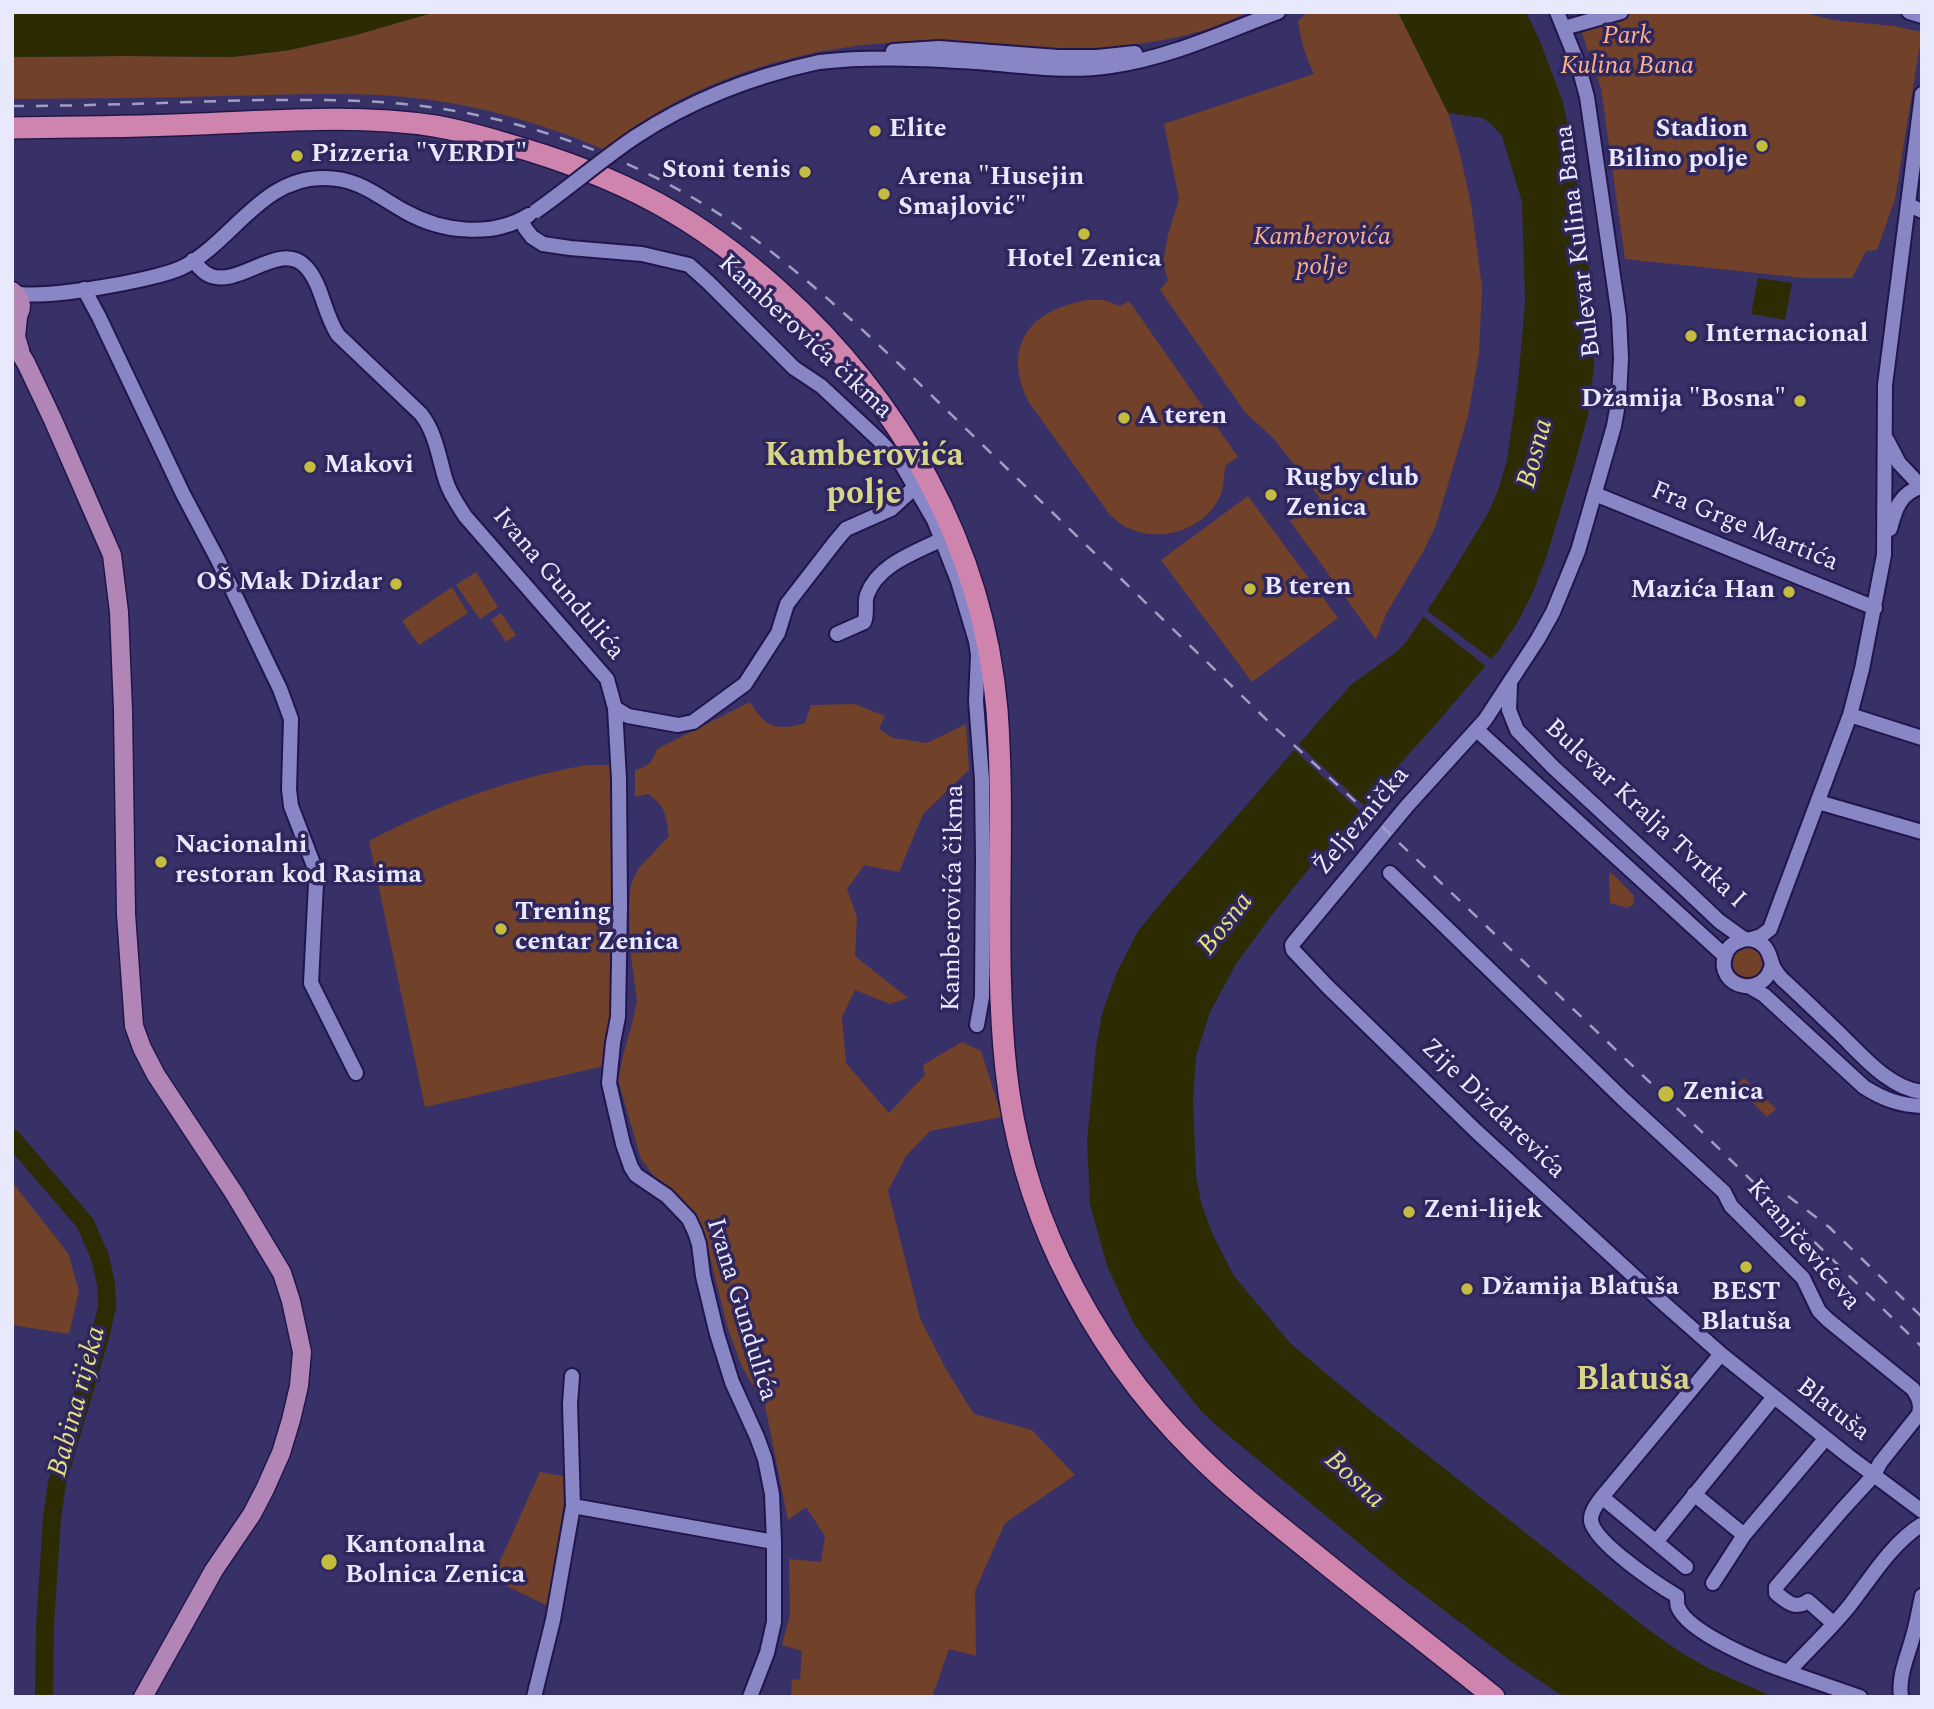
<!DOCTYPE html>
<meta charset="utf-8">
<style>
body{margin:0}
#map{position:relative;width:1934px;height:1709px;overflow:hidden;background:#383168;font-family:Spectral,serif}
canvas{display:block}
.frame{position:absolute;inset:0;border:14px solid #e9e9fe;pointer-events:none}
</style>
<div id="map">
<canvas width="1934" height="1709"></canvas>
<div class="frame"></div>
</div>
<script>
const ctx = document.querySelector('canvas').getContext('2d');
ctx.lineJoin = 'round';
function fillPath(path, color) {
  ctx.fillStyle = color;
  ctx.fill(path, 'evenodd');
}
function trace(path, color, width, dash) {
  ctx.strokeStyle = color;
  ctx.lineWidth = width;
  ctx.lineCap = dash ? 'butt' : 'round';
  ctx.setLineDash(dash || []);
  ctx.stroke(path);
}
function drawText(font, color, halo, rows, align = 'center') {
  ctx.font = font + ' Spectral,serif';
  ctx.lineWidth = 7;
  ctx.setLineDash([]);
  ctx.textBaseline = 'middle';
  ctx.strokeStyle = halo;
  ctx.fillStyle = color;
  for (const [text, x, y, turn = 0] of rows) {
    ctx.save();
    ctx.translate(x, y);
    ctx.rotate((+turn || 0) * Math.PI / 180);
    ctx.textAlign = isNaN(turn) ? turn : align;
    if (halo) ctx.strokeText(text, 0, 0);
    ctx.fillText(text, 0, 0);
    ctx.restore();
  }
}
fillPath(new Path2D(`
 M435 12H1248C1208 33 1165 41 1121 46 1100 49 1078 51 1057 50 1020 48 983 43 946 42 850 38 749 61 665 108 643 120 624 135 603 149 543 124 480 105 415 98 353 91 286 95 224 96 154 98 83 98 12 99V57L126 56 232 57 290 50 356 35Z
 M1308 12H1398L1448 113 1459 150 1471 204 1482 287 1479 353 1468 416 1436 525 1423 552 1386 614 1376 640 1290 521 1320 498 1275 440 1245 412 1160 290 1168 280 1163 263 1168 235 1179 199 1164 124 1314 74C1305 55 1301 42 1298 21Z
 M1632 12H1801L1833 20 1894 26 1922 32 1895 199 1877 250 1866 251 1852 278H1805L1625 259 1601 88 1580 28Z
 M1087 300H1104L1120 306 1129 301 1238 457 1225 466C1224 475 1224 485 1221 494 1207 529 1161 544 1128 528 1121 525 1116 520 1110 515L1028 401C1002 345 1030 310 1087 300Z
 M1248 496 1338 618 1252 682 1161 560Z
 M476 572 498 607 480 619 456 585Z
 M452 587 468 613 419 645 402 621Z
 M501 613 516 635 506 642 491 620Z
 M750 702C766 728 776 731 805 723L811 705 855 704 885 716 879 729 893 738 927 743 966 724 969 770 923 814 899 872 864 865 847 889 857 917 855 956 908 998 890 1004 855 990 842 1017 846 1063 889 1113 925 1075 923 1065 962 1042 981 1051 1002 1117 930 1131 906 1156 888 1191 920 1318 947 1371 974 1414 1032 1430 1075 1475 1005 1523 975 1591 976 1656 949 1649 932 1697H791L792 1679 800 1680 802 1651 782 1645 790 1615 789 1559 821 1562 825 1536 806 1507 788 1520 765 1405 742 1367 728 1329 703 1229 679 1196 654 1176 641 1159 618 1080 624 1052 633 1020 637 1001 630 949 629 908 631 884 639 868 669 836C666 816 666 806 648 794L635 797V770C648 767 653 762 657 749Z
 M588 765H612L616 1016 604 1066 425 1107 369 841C437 805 511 778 588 765Z
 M1609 873 1613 874 1634 896 1633 905 1627 908 1610 903Z
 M1730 963a17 17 0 1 1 34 0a17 17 0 1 1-34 0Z
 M1744 1078 1776 1109 1767 1117 1736 1086Z
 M12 1182 68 1253 79 1291 69 1334 12 1325Z
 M540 1472 568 1477 548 1606 492 1579Z`), '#71412a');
fillPath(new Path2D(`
 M12 12H435L356 35 290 50 232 57 126 56 12 57Z
 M1398 12H1526L1540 41 1563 102 1571 142 1592 288 1594 367 1588 415 1576 459 1546 558 1533 592 1517 623 1499 650 1436 724 1399 765 1372 799 1311 866 1271 916 1236 964 1210 1012 1196 1056 1193 1101 1196 1176 1201 1202 1212 1233 1234 1276 1291 1344 1365 1406 1645 1627 1680 1652 1708 1668 1773 1697H1564L1512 1662 1399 1576 1217 1426 1201 1411 1142 1336 1132 1320 1107 1266 1090 1204 1087 1141 1096 1047 1102 1014 1117 972 1138 931 1166 897 1271 777 1325 714 1352 684 1395 653 1407 641 1450 576 1487 515 1499 488 1507 460 1518 383 1525 302 1522 202 1502 136 1491 124 1483 118 1448 113Z
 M1758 278 1792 283 1785 320 1751 314Z`), '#2d2b02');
fillPath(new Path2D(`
 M1425 609 1494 661 1488 668 1421 615Z
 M1296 742 1368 809 1363 814 1292 748Z`), '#383168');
trace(new Path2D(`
 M12 1138 85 1223 100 1257 106 1284 107 1307 100 1337 57 1483 52 1518 45 1625 44 1697`), '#2d2b02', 18);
const minor = new Path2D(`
 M1557 12 1578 64 1587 97 1619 317 1621 358 1619 398 1614 426 1578 551 1553 612 1538 639 1485 720 1407 806 1295 941 1292 945 1293 950 1327 986 1476 1131 1661 1301 1721 1354 1847 1455 1922 1511
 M1909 12 1922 16
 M1564 28 1621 12
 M893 51 939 48 1058 57H1097L1135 53
 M819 62C875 56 933 59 989 63 1030 67 1070 72 1111 66 1169 58 1224 32 1278 12
 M1909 205 1922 211
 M522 220 525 228 532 237 543 244 570 248 642 254 689 265 709 283 794 368 821 386 879 440 902 465 934 520 958 581 976 641 978 655 976 701 982 780 983 859 982 997 977 1025
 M193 260C198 266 202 272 209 275 239 289 280 239 306 267 322 284 324 314 338 335L421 414C436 433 439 459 446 481 450 494 458 505 465 516L607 679 615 708 619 779 620 905 618 1017 613 1043 609 1083 623 1144 631 1167 636 1175 667 1196 689 1219 695 1232 699 1244 703 1276 717 1334 732 1382 757 1437 765 1459 772 1494 774 1542V1622L767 1653 750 1697
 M84 289 99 317 183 494 218 560 280 689 291 719 289 789 291 806 314 866 316 883 311 983 356 1073
 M16 293C42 300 158 280 183 267 233 241 262 177 324 178 359 178 377 196 406 212 442 232 492 238 529 215
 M1887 440 1899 463 1916 481
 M1595 494 1875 608
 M1890 529C1895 510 1900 492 1922 487
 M837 634 864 622C868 614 864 604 867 595 878 564 915 553 942 539
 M1510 685 1509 710 1517 730 1553 767 1681 885 1719 921 1744 939
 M615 708 628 716 678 725 693 722 745 684 778 633 787 604 835 542 846 529 891 509 915 487
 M1850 715 1922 738
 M1477 730 1725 956
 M1818 802 1922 832
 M1390 873 1624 1100 1724 1192 1731 1206 1803 1278 1819 1311 1828 1320 1913 1389C1918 1397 1922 1404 1919 1414L1880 1463 1874 1475 1842 1510 1776 1587V1593C1787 1602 1795 1610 1808 1601L1833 1623
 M1752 939 1761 936 1770 929 1850 715 1862 669 1884 555 1885 385 1922 94
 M1772 964C1765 1001 1715 987 1725 956 1727 948 1733 943 1740 941 1748 937 1758 940 1764 946 1770 952 1770 959 1773 966 1775 971 1779 975 1782 979 1801 996 1819 1014 1838 1032 1861 1054 1888 1088 1922 1092
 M1750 987 1764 995 1864 1087C1883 1099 1899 1105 1922 1106
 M1721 1354 1602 1497C1597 1504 1590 1512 1591 1521 1595 1543 1658 1585 1677 1596 1677 1599 1677 1605 1678 1607 1688 1633 1762 1663 1788 1672
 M1694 1494 1744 1535
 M1602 1497 1686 1567
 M573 1506 774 1542
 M1656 1542 1774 1397
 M1713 1583 1744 1535 1826 1438
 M534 1697 553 1620 573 1506 570 1404 572 1376
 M1860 1697 1788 1672C1808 1650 1831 1629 1850 1605 1871 1578 1891 1544 1921 1525
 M1901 1697C1898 1675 1908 1656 1913 1636 1917 1623 1919 1609 1922 1596`);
const major = new Path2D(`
 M12 291C24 300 24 312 12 321
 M18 317 16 337 20 350
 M12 340 26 363 53 420 112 555 119 612 123 710 126 914 134 1026 142 1048 156 1075 234 1193 282 1273 291 1301 302 1352 299 1386 291 1420 281 1453 265 1489 252 1514 214 1570 143 1697`);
const highway = new Path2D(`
 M12 128C74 127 137 127 199 124 277 121 357 114 435 126 459 130 483 137 507 144 560 159 609 177 657 203 701 227 741 257 778 290 900 400 983 545 997 710 1006 830 993 950 1006 1070 1013 1135 1032 1202 1060 1261 1094 1332 1140 1398 1196 1453 1234 1491 1277 1524 1319 1558 1377 1605 1436 1650 1494 1697`);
trace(minor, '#20164b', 18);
trace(major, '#20164b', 21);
trace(highway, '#20164b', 24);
trace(minor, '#8986c5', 14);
trace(major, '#b285b7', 18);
trace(highway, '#ce84ad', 21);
trace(new Path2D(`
 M12 106C95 106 178 102 260 100 312 100 363 99 413 105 526 117 644 161 737 226 794 267 846 314 898 363L1270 723 1369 814 1704 1134 1922 1347
 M1788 1196 1829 1227 1922 1317`), '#a2a0c2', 2.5, [12, 12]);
const minorBridge = new Path2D(`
 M536 211C570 187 601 160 635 137 691 100 754 76 819 62`);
trace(minorBridge, '#20164b', 18, []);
trace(minorBridge, '#8986c5', 14);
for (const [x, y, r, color] of [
 [875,131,7,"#c4bc3e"],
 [1762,146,7,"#c4bc3e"],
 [297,156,7,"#c4bc3e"],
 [805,172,7,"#c4bc3e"],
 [884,194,7,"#c4bc3e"],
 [1084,234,7,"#c4bc3e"],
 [1691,336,7,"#c4bc3e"],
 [1800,401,7,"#c4bc3e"],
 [1124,418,7,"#c4bc3e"],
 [310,467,7,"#c4bc3e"],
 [1271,495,7,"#c4bc3e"],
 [396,584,7,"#c4bc3e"],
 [1250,589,7,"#c4bc3e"],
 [1789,592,7,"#c4bc3e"],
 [161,862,7,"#c4bc3e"],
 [501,929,7,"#c4bc3e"],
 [1666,1094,9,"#c4bc3e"],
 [1409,1212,7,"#c4bc3e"],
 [1746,1267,7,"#c4bc3e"],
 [1467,1289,7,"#c4bc3e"],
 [329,1562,9,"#c4bc3e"]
]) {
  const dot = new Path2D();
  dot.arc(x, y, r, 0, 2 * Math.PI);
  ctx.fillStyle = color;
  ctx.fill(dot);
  trace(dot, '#2e265d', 2.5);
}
drawText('italic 26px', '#fbb08d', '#2e265d', [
 ["Park",1627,38],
 ["Kulina Bana",1627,68],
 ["Kamberovića",1322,239],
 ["polje",1322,269]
]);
drawText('bold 26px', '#e9e9fe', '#2e265d', [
 ["Elite",889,131],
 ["Stadion",1748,131,"right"],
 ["Bilino polje",1748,161,"right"],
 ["Pizzeria \"VERDI\"",311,156],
 ["Stoni tenis",791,172,"right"],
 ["Arena \"Husejin",898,179],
 ["Smajlović\"",898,209],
 ["Hotel Zenica",1084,261,"center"],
 ["Internacional",1705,336],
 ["Džamija \"Bosna\"",1786,401,"right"],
 ["A teren",1138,418],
 ["Makovi",324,467],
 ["Rugby club",1285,480],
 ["Zenica",1285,510],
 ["OŠ Mak Dizdar",382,584,"right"],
 ["B teren",1264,589],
 ["Mazića Han",1775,592,"right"],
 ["Nacionalni",175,847],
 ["restoran kod Rasima",175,877],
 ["Trening",515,914],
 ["centar Zenica",515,944],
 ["Zenica",1682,1094],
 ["Zeni-lijek",1423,1212],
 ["Džamija Blatuša",1481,1289],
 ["BEST",1746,1294,"center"],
 ["Blatuša",1746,1324,"center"],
 ["Kantonalna",345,1547],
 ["Bolnica Zenica",345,1577]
], 'left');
drawText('26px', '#e9e9fe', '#2e265d', [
 ["Bulevar Kulina Bana",1580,241,-97],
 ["Kamberovića čikma",804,338,43],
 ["Fra Grge Martića",1744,528,22],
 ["Ivana Gundulića",557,585,50],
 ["Bulevar Kralja Tvrtka I",1644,815,43],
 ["Željeznička",1363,822,-50],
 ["Kamberovića čikma",955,898,-89],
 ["Zije Dizdarevića",1492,1110,44],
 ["Kranjčevićeva",1802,1246,50],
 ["Ivana Gundulića",740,1310,73],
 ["Blatuša",1832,1411,38]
]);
drawText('italic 28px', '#e5e079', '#2e265d', [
 ["Bosna",1537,454,-75],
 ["Bosna",1227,925,-52],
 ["Babina rijeka",79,1402,-75],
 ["Bosna",1353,1481,43]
]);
drawText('bold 33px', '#d9d586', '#2e265d', [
 ["Kamberovića",864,459],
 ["polje",864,497],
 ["Blatuša",1633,1383]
]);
</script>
